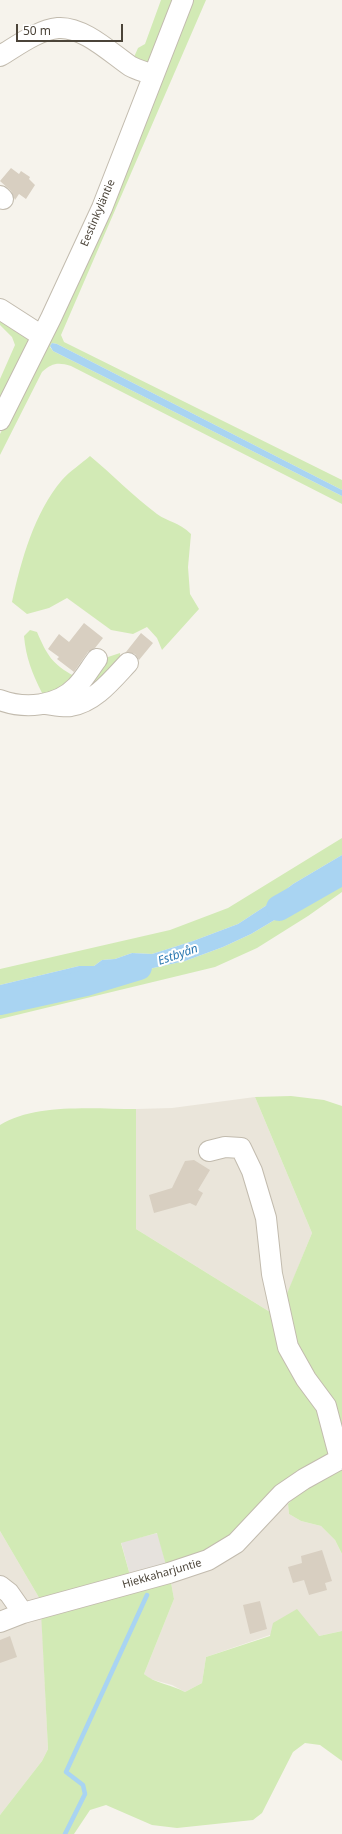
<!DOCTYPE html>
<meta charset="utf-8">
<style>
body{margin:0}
#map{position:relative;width:342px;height:1834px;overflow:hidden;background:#f6f3ec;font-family:"Noto Sans",sans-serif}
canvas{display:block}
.scale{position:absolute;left:16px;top:24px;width:107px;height:18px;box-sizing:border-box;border:2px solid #4b4439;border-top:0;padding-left:5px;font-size:12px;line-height:14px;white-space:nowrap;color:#4b4439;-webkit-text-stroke:3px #fff;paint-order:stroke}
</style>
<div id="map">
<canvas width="342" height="1834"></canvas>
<div class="scale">50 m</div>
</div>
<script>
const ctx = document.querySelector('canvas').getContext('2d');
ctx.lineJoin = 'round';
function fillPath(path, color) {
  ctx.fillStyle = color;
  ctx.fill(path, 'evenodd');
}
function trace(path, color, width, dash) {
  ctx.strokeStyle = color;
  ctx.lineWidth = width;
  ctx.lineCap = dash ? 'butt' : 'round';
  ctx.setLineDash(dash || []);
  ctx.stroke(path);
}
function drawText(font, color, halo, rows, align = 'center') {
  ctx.font = font + ' "Noto Sans",sans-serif';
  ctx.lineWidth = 4;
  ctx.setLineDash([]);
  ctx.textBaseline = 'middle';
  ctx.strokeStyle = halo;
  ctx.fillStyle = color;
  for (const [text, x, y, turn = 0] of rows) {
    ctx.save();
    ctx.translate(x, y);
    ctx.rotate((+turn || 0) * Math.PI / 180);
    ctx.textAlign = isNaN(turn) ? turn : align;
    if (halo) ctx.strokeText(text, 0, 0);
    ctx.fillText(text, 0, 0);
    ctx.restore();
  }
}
fillPath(new Path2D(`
 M255 1097 312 1233 278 1317 136 1229V1109L172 1108Z
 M281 1491 288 1504 289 1514 301 1521 321 1526 335 1540 342 1554V1631L319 1636 270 1635 206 1657 202 1683 185 1692 172 1685 150 1679 144 1674 174 1599 170 1577Z
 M0 1531 41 1601 48 1749 42 1761 0 1815Z`), '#eae5da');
fillPath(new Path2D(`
 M158 1533 167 1569 131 1579 121 1542Z`), '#e6e2dd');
fillPath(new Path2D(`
 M161 0H175L149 62 145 64 134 57 138 48 145 44Z
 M191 0H206L61 335 64 342 342 480V490L57 344 52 343 50 347 53 351 342 496V504L71 366C58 362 52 363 42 372L0 455V434L34 366Z
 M0 314 31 337 0 406V379L15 345 12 337 0 325Z
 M90 456C113 475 133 496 157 514 168 522 179 522 191 534L188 567 190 594 199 609 162 650 157 638 147 627 133 634 111 630 67 598 49 608 27 614 12 602C21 561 34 513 62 480 70 471 81 464 90 456Z
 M30 630 37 632C47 655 52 664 74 676L55 693H42C32 673 26 658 24 636Z
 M120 653 121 664 100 687H87L105 658Z
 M342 838V855L293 884 267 905 238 924 193 941 152 954 132 953 115 959 102 960 94 966H79L0 985V969L170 930 228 908Z
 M342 873V892L308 916 257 948 215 967 0 1019V1005L34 997 75 980H90L135 972 185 961 223 947 251 934 288 912 315 887Z
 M291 1096 324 1100 342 1106V1450L294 1347 281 1308 312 1233 255 1097Z
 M136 1109V1229L278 1317 311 1395 334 1458 229 1542 167 1569 157 1533 121 1543 131 1579 41 1601 0 1531V1125C35 1103 95 1109 136 1109Z
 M342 1466V1554L335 1540 321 1526 301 1521 289 1514 288 1504 304 1487Z
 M170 1577 174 1599 144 1674C154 1683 172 1685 185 1692L202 1683 206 1657 270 1636 273 1623 297 1609 319 1636 342 1631V1761L320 1745 305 1743 293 1752 262 1813 253 1820 177 1828 152 1825 106 1805 90 1810 74 1834H0V1815L42 1761 48 1749 41 1612Z`), '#d2eab5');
fillPath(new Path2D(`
 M52 343 57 344 342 490V496L53 351 50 346Z
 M342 855V873L315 887 288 912 251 934 223 947 185 961 135 972 90 980H75L34 997 0 1005V985L79 966H94L102 960 115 959 132 953 152 954 193 941 238 924 267 905 293 884Z`), '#a9d4f2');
trace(new Path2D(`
 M65 1834 85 1794 83 1785 66 1772 147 1595`), '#a9d4f2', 4.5);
trace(new Path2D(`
 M279 908 342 872
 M0 1002 86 983 139 967`), '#a9d4f2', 26);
fillPath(new Path2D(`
 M11 168 19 174 21 171 30 177 29 179 35 185 26 199 19 194 15 200 11 191 0 181Z
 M84 623 103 638 95 648 88 652 74 672 57 659 59 657 48 649 59 634 69 642Z
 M141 633 153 643 139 660 135 654 126 652Z
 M194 1160 210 1170 198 1190 203 1193 196 1206 190 1203 154 1213 149 1195 172 1188 185 1161Z
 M322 1550 332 1581 325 1583 327 1590 309 1595 304 1580 293 1583 288 1567 302 1563 301 1556Z
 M260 1601 267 1629 250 1634 243 1605Z
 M10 1636 17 1657 0 1663V1640Z`), '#d8cfc1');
const minor = new Path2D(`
 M0 56C17 46 38 30 58 28 83 26 111 53 130 66 137 70 146 72 153 75
 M0 196 3 199
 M0 309 42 336
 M0 420 51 318 102 208 183 0
 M0 700C24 709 57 707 76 687 84 679 90 668 97 659
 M46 704C54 705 63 707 71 706 95 702 112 680 128 663
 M209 1151 225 1147 241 1148 252 1171 266 1218 272 1274 288 1347 306 1379 326 1406 340 1459
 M0 1586 9 1593 23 1613
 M0 1622 23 1613 169 1573 208 1560 236 1543 282 1494 304 1479 342 1458`);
trace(minor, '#c2bbae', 22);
trace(minor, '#fff', 20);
drawText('11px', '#4b4439', '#fff', [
 ["Eestinkyläntie",98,213,-67],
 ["Hiekkaharjuntie",162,1574,-16]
]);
drawText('italic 12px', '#2e7ab2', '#fff', [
 ["Estbyån",178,955,-19]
]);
</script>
